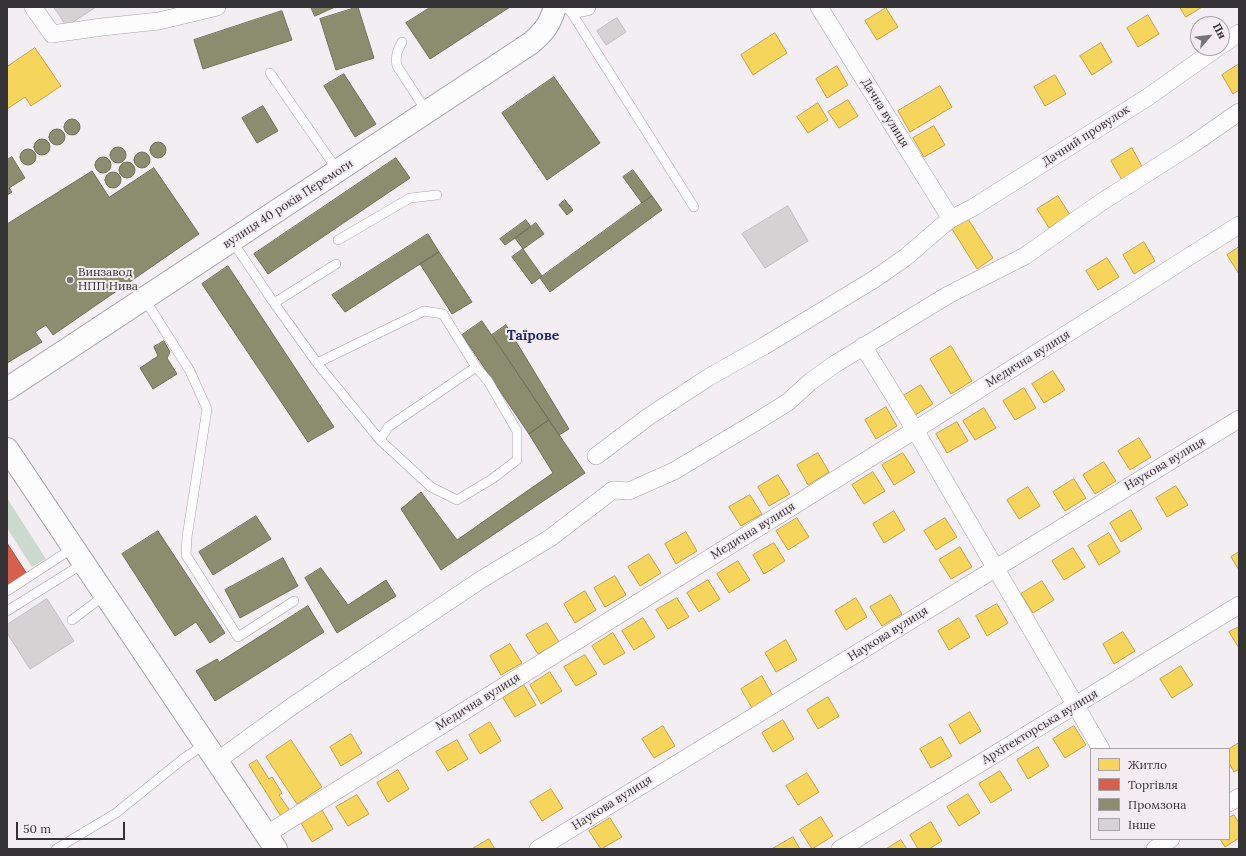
<!DOCTYPE html>
<meta charset="utf-8">
<style>
body{margin:0}
#map{position:relative;width:1246px;height:856px;overflow:hidden;background:#f2eef1;font-family:Lora,serif}
canvas{display:block}
.frame{position:absolute;inset:0;border:8px solid #353335;pointer-events:none}
.legend{position:absolute;left:1090px;top:748px;width:140px;height:92px;box-sizing:border-box;background:#f3edf2;border:1px solid #a7a3a6;margin:0;padding:5px 7px;list-style:none;font-size:12px;color:#353335}
.legend li{display:flex;align-items:center;gap:8px;height:20px}
.legend b{width:20px;border:1px solid #a7a3a6}
.north{position:absolute;left:1190px;top:16px;width:40px;height:40px;box-sizing:border-box;background:#f3edf2;border:1px solid #a7a3a6;border-radius:50%;rotate:62deg;font-size:11px;font-weight:700;line-height:16px;text-align:center;color:#353335}
.north::after{content:'';display:block;margin:auto;width:14px;height:18px;background:#777477;clip-path:polygon(50% 0,100% 100%,50% 72%,0 100%)}
.scale{position:absolute;left:16px;top:822px;width:109px;height:18px;box-sizing:border-box;border:2px solid #353335;border-top:0;padding-left:5px;font-size:12px;line-height:14px;white-space:nowrap;color:#353335;-webkit-text-stroke:3px #f3edf2;paint-order:stroke}
</style>
<div id="map">
<canvas width="1246" height="856"></canvas>
<div class="frame"></div>
<ul class="legend">
<li><b style="height:11px;background:#f6d55c"></b>Житло</li>
<li><b style="height:11px;background:#d6604d"></b>Торгівля</li>
<li><b style="height:11px;background:#8c8c6e"></b>Промзона</li>
<li><b style="height:11px;background:#d6d2d4"></b>Інше</li>
</ul>
<div class="north">Пн</div>
<div class="scale">50 m</div>
</div>
<script>
const ctx = document.querySelector('canvas').getContext('2d');
ctx.lineJoin = 'round';
function fillPath(path, color) {
  ctx.fillStyle = color;
  ctx.fill(path, 'evenodd');
}
function trace(path, color, width, dash) {
  ctx.strokeStyle = color;
  ctx.lineWidth = width;
  ctx.lineCap = dash ? 'butt' : 'round';
  ctx.setLineDash(dash || []);
  ctx.stroke(path);
}
function drawText(font, color, halo, rows, align = 'center') {
  ctx.font = font + ' Lora,serif';
  ctx.lineWidth = 4;
  ctx.setLineDash([]);
  ctx.textBaseline = 'middle';
  ctx.strokeStyle = halo;
  ctx.fillStyle = color;
  for (const [text, x, y, turn = 0] of rows) {
    ctx.save();
    ctx.translate(x, y);
    ctx.rotate((+turn || 0) * Math.PI / 180);
    ctx.textAlign = isNaN(turn) ? turn : align;
    if (halo) ctx.strokeText(text, 0, 0);
    ctx.fillText(text, 0, 0);
    ctx.restore();
  }
}
fillPath(new Path2D(`
 M7 498 46 559 32 567 7 528Z`), '#ccd9cf');
const homes = new Path2D(`
 M1180 7H1202L1186 17Z
 M886 8 898 27 877 40 865 21Z
 M1148 15 1159 34 1138 47 1127 28Z
 M775 33 787 53 753 75 741 55Z
 M1101 43 1112 62 1092 75 1080 56Z
 M35 48 61 86 31 106 25 97 7 109V67Z
 M1239 64V90L1233 94 1222 75Z
 M837 66 848 85 827 98 816 79Z
 M1055 75 1066 94 1045 106 1034 87Z
 M940 86 952 107 910 132 898 111Z
 M848 100 858 116 839 128 828 112Z
 M818 103 828 120 808 133 797 117Z
 M934 126 945 145 924 157 913 138Z
 M1132 148 1143 168 1122 180 1111 161Z
 M1058 196 1070 215 1049 228 1037 209Z
 M968 219 993 258 977 269 952 229Z
 M1144 242 1155 261 1134 274 1123 255Z
 M1239 247V274L1227 255Z
 M1107 258 1119 277 1098 290 1086 271Z
 M951 346 972 381 951 394 930 359Z
 M1053 371 1065 390 1044 403 1032 384Z
 M921 385 933 404 912 417 900 398Z
 M1024 388 1036 408 1015 420 1003 401Z
 M886 407 897 426 876 439 865 420Z
 M984 408 996 428 975 440 963 421Z
 M957 422 968 441 947 453 936 434Z
 M1139 438 1151 457 1130 470 1118 451Z
 M818 453 829 472 808 485 797 465Z
 M903 453 915 472 894 485 882 465Z
 M1104 462 1116 481 1095 494 1083 475Z
 M873 472 885 491 864 504 852 485Z
 M778 475 790 494 769 506 758 487Z
 M1074 479 1086 498 1065 511 1053 492Z
 M1176 486 1188 505 1167 517 1156 498Z
 M1028 487 1040 506 1019 519 1007 500Z
 M750 495 762 514 741 526 729 507Z
 M1131 510 1142 529 1121 542 1110 523Z
 M894 511 905 530 884 543 873 524Z
 M797 518 809 537 788 550 776 531Z
 M945 518 957 537 936 550 924 531Z
 M686 532 697 551 676 564 665 544Z
 M1109 533 1120 552 1099 565 1088 546Z
 M774 543 785 561 764 574 753 555Z
 M960 547 972 567 951 579 939 560Z
 M1073 548 1085 567 1064 580 1052 561Z
 M1239 552V570L1231 557Z
 M649 554 661 573 640 586 628 567Z
 M738 561 750 580 729 593 717 574Z
 M615 576 626 595 605 607 594 588Z
 M708 580 720 599 699 612 687 593Z
 M1042 581 1054 600 1033 613 1021 594Z
 M585 591 596 610 575 623 564 604Z
 M891 595 902 614 882 626 870 607Z
 M677 598 689 617 668 629 656 610Z
 M856 598 867 617 846 630 835 611Z
 M997 604 1008 623 987 636 976 616Z
 M643 618 655 637 634 650 622 631Z
 M959 618 970 637 949 650 938 631Z
 M547 623 559 642 538 654 526 635Z
 M1239 627V648L1229 632Z
 M1123 632 1135 651 1114 664 1103 644Z
 M613 633 625 653 604 665 592 646Z
 M786 640 797 660 776 672 765 653Z
 M510 644 522 663 501 675 490 656Z
 M585 655 597 674 576 686 564 667Z
 M1181 666 1193 685 1172 698 1160 679Z
 M550 672 562 691 541 704 530 685Z
 M762 676 773 696 752 708 741 689Z
 M524 685 536 705 515 717 503 698Z
 M828 697 839 716 818 729 807 710Z
 M970 712 981 731 960 744 949 725Z
 M783 720 794 739 773 752 762 733Z
 M490 722 501 741 480 754 469 735Z
 M663 726 675 746 654 758 642 739Z
 M1074 726 1086 745 1065 758 1053 739Z
 M351 734 362 753 341 766 330 747Z
 M941 737 952 756 931 768 920 749Z
 M291 740 322 787 297 804 266 757Z
 M457 740 468 759 448 771 436 752Z
 M1239 743V769L1234 772 1229 763V749Z
 M1038 747 1049 766 1028 779 1017 760Z
 M257 760 269 779 272 777 282 793 279 795 291 812 282 818 249 765Z
 M398 770 409 789 388 802 377 783Z
 M1000 771 1012 790 991 803 979 784Z
 M807 773 819 792 798 805 786 786Z
 M551 789 563 808 542 821 530 802Z
 M968 794 980 813 959 826 947 807Z
 M357 795 369 814 348 826 336 807Z
 M322 810 333 829 312 842 301 823Z
 M1234 815 1239 823V838L1225 847 1220 839H1229V818Z
 M821 817 833 836 812 849 800 830Z
 M610 818 622 837 601 849 589 831Z
 M931 822 942 841 929 849H918L910 835Z
 M793 837 800 849H772Z
 M489 839 495 849H472Z
 M901 840 907 849H886Z`);
fillPath(homes, '#f6d55c');
trace(homes, '#bca450', 1);
const shops = new Path2D(`
 M7 543 27 574 7 587Z`);
fillPath(shops, '#d6604d');
trace(shops, '#a65246', 1);
const industry = new Path2D(`
 M311 7H335L315 16Z
 M358 7 374 58 336 70 320 19Z
 M431 7H510L430 59 406 23Z
 M282 11 292 40 203 69 194 40Z
 M344 74 376 124 355 137 324 86Z
 M554 77 600 143 547 180 502 113Z
 M263 106 278 131 257 143 242 118Z
 M64 127a8 8 0 1 1 16 0a8 8 0 1 1-16 0Z
 M49 137a8 8 0 1 1 16 0a8 8 0 1 1-16 0Z
 M34 147a8 8 0 1 1 16 0a8 8 0 1 1-16 0Z
 M150 150a8 8 0 1 1 16 0a8 8 0 1 1-16 0Z
 M110 155a8 8 0 1 1 16 0a8 8 0 1 1-16 0Z
 M20 157a8 8 0 1 1 16 0a8 8 0 1 1-16 0Z
 M134 160a8 8 0 1 1 16 0a8 8 0 1 1-16 0Z
 M95 165a8 8 0 1 1 16 0a8 8 0 1 1-16 0Z
 M12 157 25 178 9 188 12 192 7 195V160Z
 M396 158 410 178 268 274 254 254Z
 M119 170a8 8 0 1 1 16 0a8 8 0 1 1-16 0Z
 M154 168 199 234 53 335 46 325 35 332 42 342 7 363V224L92 171 109 197Z
 M633 170 652 196 642 203 623 177Z
 M105 180a8 8 0 1 1 16 0a8 8 0 1 1-16 0Z
 M652 196 662 210 550 292 540 278Z
 M565 200 573 210 567 215 559 205Z
 M526 220 531 227 505 245 500 239Z
 M536 223 544 234 523 249 515 238Z
 M428 234 439 252 345 312 332 295Z
 M523 249 542 276 532 284 512 257Z
 M439 252 472 302 452 314 420 264Z
 M228 266 334 427 308 442 202 284Z
 M482 321 549 420 529 434 462 335Z
 M506 325 569 429 559 435 492 335Z
 M164 341 170 352 167 358 177 374 153 389 140 368 158 356 154 347Z
 M549 420 585 473 441 570 401 509 421 492 457 540 553 473 529 434Z
 M256 516 271 539 213 575 199 552Z
 M158 531 225 633 210 643 196 622 175 636 122 554Z
 M283 558 298 586 240 618 225 590Z
 M321 568 348 605 386 580 396 596 337 633 305 578Z
 M308 606 324 632 215 701 196 671 217 659 219 662Z`);
fillPath(industry, '#8c8c6e');
trace(industry, '#72715d', 1);
const building = new Path2D(`
 M54 7H96L67 26Z
 M617 18 626 32 606 45 597 31Z
 M788 206 808 241 765 268 742 234Z
 M47 599 74 641 30 669 7 633V625Z`);
fillPath(building, '#d6d2d4');
trace(building, '#c0bdbf', 1);
const lane = new Path2D(`
 M568 7 694 207
 M402 42C397 51 395 57 397 66L427 112
 M270 73 338 171
 M338 240 410 198 437 195
 M232 241 274 303 336 264
 M144 298 190 371 207 409 187 537 186 555 238 637 294 601
 M274 303 317 363 424 311 443 314 476 367 488 381 517 431V460L492 479 457 500 431 487 380 440 317 363
 M380 440 388 427 476 367
 M7 591 73 548
 M7 611 84 563
 M72 620 105 595
 M56 849 116 813 183 759 205 744`);
const street = new Path2D(`
 M33 7 52 34 102 27 159 21 217 7
 M571 7 577 9 587 7
 M819 7 951 219
 M1222 45 1239 33
 M863 346 915 430 1101 749
 M596 456 648 417 709 377 764 346 873 280 906 257 943 225 951 219 974 207 1148 97 1217 48
 M217 761 291 707 374 651 482 579 550 538 613 490 629 491 674 471 756 422 788 402 810 382 835 364 948 295 1025 256 1100 203 1193 144 1239 112
 M1229 803 1239 797
 M267 834 915 430 1239 225
 M538 849 1239 419
 M840 849 1239 605
 M1155 849 1171 839`);
const secondary = new Path2D(`
 M7 389 531 43C545 31 550 24 555 7
 M7 449 276 849`);
trace(lane, '#a6a3a6', 10);
trace(street, '#a6a3a6', 18);
trace(secondary, '#a6a3a6', 24);
trace(lane, '#fdfcfd', 9);
trace(street, '#fdfcfd', 17);
trace(secondary, '#fdfcfd', 22);
for (const [x, y, r, color] of [
 [70,280,4,"#777477"]
]) {
  const dot = new Path2D();
  dot.arc(x, y, r, 0, 2 * Math.PI);
  ctx.fillStyle = color;
  ctx.fill(dot);
  trace(dot, '#f3edf2', 1.5);
}
drawText('12px', '#353335', '#f3edf2', [
 ["Дачна вулиця",885,113,58],
 ["Дачний провулок",1086,136,-33],
 ["вулиця 40 років Перемоги",288,204,-33],
 ["Медична вулиця",1028,359,-32],
 ["Наукова вулиця",1165,464,-31],
 ["Медична вулиця",753,531,-32],
 ["Наукова вулиця",888,634,-32],
 ["Медична вулиця",478,702,-32],
 ["Архітекторська вулиця",1040,727,-31],
 ["Наукова вулиця",612,803,-32]
]);
drawText('12px', '#353335', '#f3edf2', [
 ["Винзавод",78,273],
 ["НПП Нива",78,287]
], 'left');
drawText('bold 14px', '#232b63', '#f3edf2', [
 ["Таїрове",533,336]
]);
</script>
